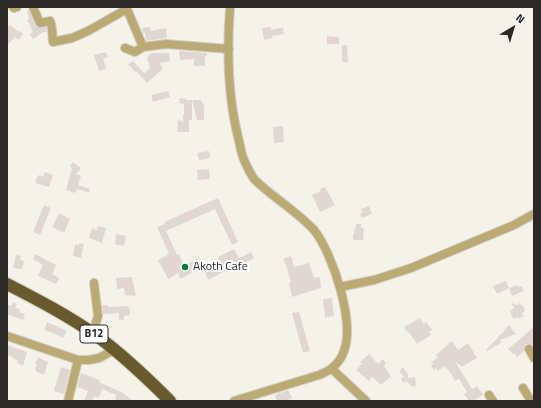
<!DOCTYPE html>
<style>
body{margin:0}
#map{position:relative;width:541px;height:408px;overflow:hidden;background:#f5f3e9;font-family:"Titillium Web",sans-serif}
canvas{display:block}
.frame{position:absolute;inset:0;border:8px solid #2a2925;pointer-events:none}
.north{position:absolute;left:493px;top:8px;width:40px;height:40px;-webkit-text-stroke:3px #fff;paint-order:stroke;rotate:38deg;font-size:11px;font-weight:700;line-height:16px;text-align:center;color:#2a2925}
.north::after{content:'';display:block;margin:auto;width:14px;height:18px;background:#2a2925;clip-path:polygon(50% 0,100% 100%,50% 72%,0 100%)}
</style>
<div id="map">
<canvas width="541" height="408"></canvas>
<div class="frame"></div>
<div class="north">N</div>
</div>
<script>
const ctx = document.querySelector('canvas').getContext('2d');
ctx.lineJoin = 'round';
function fillPath(path, color) {
  ctx.fillStyle = color;
  ctx.fill(path, 'evenodd');
}
function trace(path, color, width, dash) {
  ctx.strokeStyle = color;
  ctx.lineWidth = width;
  ctx.lineCap = dash ? 'butt' : 'round';
  ctx.setLineDash(dash || []);
  ctx.stroke(path);
}
function drawText(font, color, halo, rows, align = 'center') {
  ctx.font = font + ' "Titillium Web",sans-serif';
  ctx.lineWidth = 4;
  ctx.setLineDash([]);
  ctx.textBaseline = 'middle';
  ctx.strokeStyle = halo;
  ctx.fillStyle = color;
  for (const [text, x, y, turn = 0] of rows) {
    ctx.save();
    ctx.translate(x, y);
    ctx.rotate((+turn || 0) * Math.PI / 180);
    ctx.textAlign = isNaN(turn) ? turn : align;
    if (halo) ctx.strokeText(text, 0, 0);
    ctx.fillText(text, 0, 0);
    ctx.restore();
  }
}
fillPath(new Path2D(`
 M27 11H29L36 27 39 28 46 27 47 32H43L33 39 30 34 33 32 27 20 29 19Z
 M10 25 19 32 20 31 23 34 19 40 15 37 7 46V28Z
 M150 27 151 31 166 28 167 38 146 41 145 33H143L142 28Z
 M271 27V30L283 27 284 34 272 36 273 38 264 40 262 28Z
 M327 36 339 37V44H327Z
 M342 45H347L348 62H342Z
 M179 51 207 53V56H205V66H194V59L180 60Z
 M106 52 108 57 103 59 106 69 99 71 94 55Z
 M151 53H169L170 61 160 63 163 69 147 83 136 71 135 72 128 64 133 61 144 73 150 68 147 58Z
 M168 91 170 97 153 102 151 95Z
 M180 98 186 99V100H192V120H189V132H177L178 120 183 122V114H184V104L179 103Z
 M192 100H201L204 106V120H197Z
 M283 126 284 142 274 143 273 127Z
 M209 151 210 158 199 160 197 153Z
 M73 162 81 168 76 174 81 176 78 185 90 189 89 193 77 189 75 193 66 190 72 168 70 166Z
 M209 169 210 179 198 180 197 170Z
 M45 172 53 175 49 187 35 183 38 175 43 177Z
 M325 187 335 205 320 212 312 195 321 191 320 189Z
 M218 198 238 242 232 245 215 209 166 231 177 255 179 254 184 266 197 259 202 267 180 279 178 273 168 279 158 260 169 254 157 227 165 224 164 222Z
 M44 205 51 208 40 235 33 232Z
 M369 206 372 214 362 218 360 214 363 213 361 209Z
 M59 213 70 219 64 233 52 227Z
 M356 224H361V228H364L363 240H353V234H354L355 227H356Z
 M98 226 106 228 102 243 89 238 92 228 97 230Z
 M116 234 126 236 124 246 115 244Z
 M79 243 84 244 81 258 73 256 75 244 79 245Z
 M234 249 239 258 251 252 254 258 225 273V271L208 280 205 273 222 264 218 257Z
 M35 254 56 265 52 274 59 278 56 284 38 276 43 265 33 259Z
 M16 255 21 256 20 260 24 261 22 269 13 268Z
 M291 256 294 267 309 263 314 278 320 277 321 288 292 297 289 283H291L286 265 283 259Z
 M132 277 136 296 125 295 124 288 117 289 116 278Z
 M506 281 509 288 497 294 493 286Z
 M518 285 519 287 522 286 524 291 512 296 509 288Z
 M332 298 334 316 325 317 323 299Z
 M13 302 17 304 15 308 20 310 19 312 25 314 23 320 7 314V304L11 306Z
 M511 303 517 305 519 303 524 307 525 311 522 313 524 316 518 319V317L513 319 510 311 514 308Z
 M102 305H108V307L128 306 130 311V315L124 316V320H119V313L103 314Z
 M299 312 310 351 303 353 292 313Z
 M420 318 424 324 426 322 432 330 429 332 431 335 417 344 408 331H406L404 327Z
 M47 322 67 331 63 338 49 331V332L44 330Z
 M509 325 516 334 500 340 502 342 487 351 486 350 502 333 505 331 504 330Z
 M534 327V347L532 345 529 344H526L524 347V351L517 357 515 353 513 354 508 349Z
 M452 341 458 350 468 343 477 358 462 367 455 361 472 389 477 386 483 395 473 401H469L464 394 467 392 459 379 455 381 452 375 445 366 438 371 436 368 434 370 431 366 433 364 431 362 438 358 436 355Z
 M7 345 27 352 23 366 17 363 18 360 12 358 13 357 7 355Z
 M369 354 378 364 383 359 386 364 384 366 391 376 381 385 372 377 369 381 356 370 362 364 360 362Z
 M38 357 48 362 44 375 35 371 37 364 35 363Z
 M61 367 70 370 64 394 54 391Z
 M403 367 408 374V378L415 377 416 386 412 387 407 381 403 383 401 378 404 377 399 371Z
 M81 373 100 380 99 382 123 393 133 401H115L116 395 102 389 99 398 94 396 92 401H84L88 391 77 387Z
 M288 390 292 398 286 401H277L275 395Z`), '#e1d7d2');
const minor = new Path2D(`
 M13 7 14 8 17 7
 M33 7 40 23 50 21C53 28 52 35 53 42L72 38 88 31 127 9 143 47
 M230 7C227 48 228 97 238 137 240 144 241 153 244 160 247 167 250 173 254 179 259 184 265 189 270 193 285 205 301 216 314 230 333 254 355 322 344 351 342 357 337 364 332 368 329 371 323 373 319 375L234 401
 M125 48 135 52 143 47 166 44 229 49
 M340 287 374 280 411 268 514 225 534 214
 M93 333 98 316 94 283
 M7 336 78 360H89L99 358 114 350
 M529 349 534 358
 M332 369 366 401
 M523 388 531 401
 M489 395 493 401
 M68 401 78 360`);
const highway = new Path2D(`
 M7 284C38 300 69 316 97 336 123 355 147 378 170 401`);
trace(minor, '#d0cfc6', 10);
trace(highway, '#d0cfc6', 14);
trace(minor, '#bbaa74', 8);
trace(highway, '#685a2c', 12);
for (const [x, y, r, color] of [
 [185,267,4,"#0a7c32"]
]) {
  const dot = new Path2D();
  dot.arc(x, y, r, 0, 2 * Math.PI);
  ctx.fillStyle = color;
  ctx.fill(dot);
  trace(dot, '#fff', 1.5);
}
for (const [x, y, w] of [
 [94,334,28]
]) {
  const box = new Path2D();
  box.roundRect(x - w / 2, y - 9, w, 18, 3);
  ctx.fillStyle = '#fff';
  ctx.fill(box);
  trace(box, '#2a2925', 1);
}
drawText('bold 11px', '#2a2925', null, [
 ["B12",94,334]
]);
drawText('12px', '#2a2925', '#fff', [
 ["Akoth Cafe",193,267]
], 'left');
</script>
